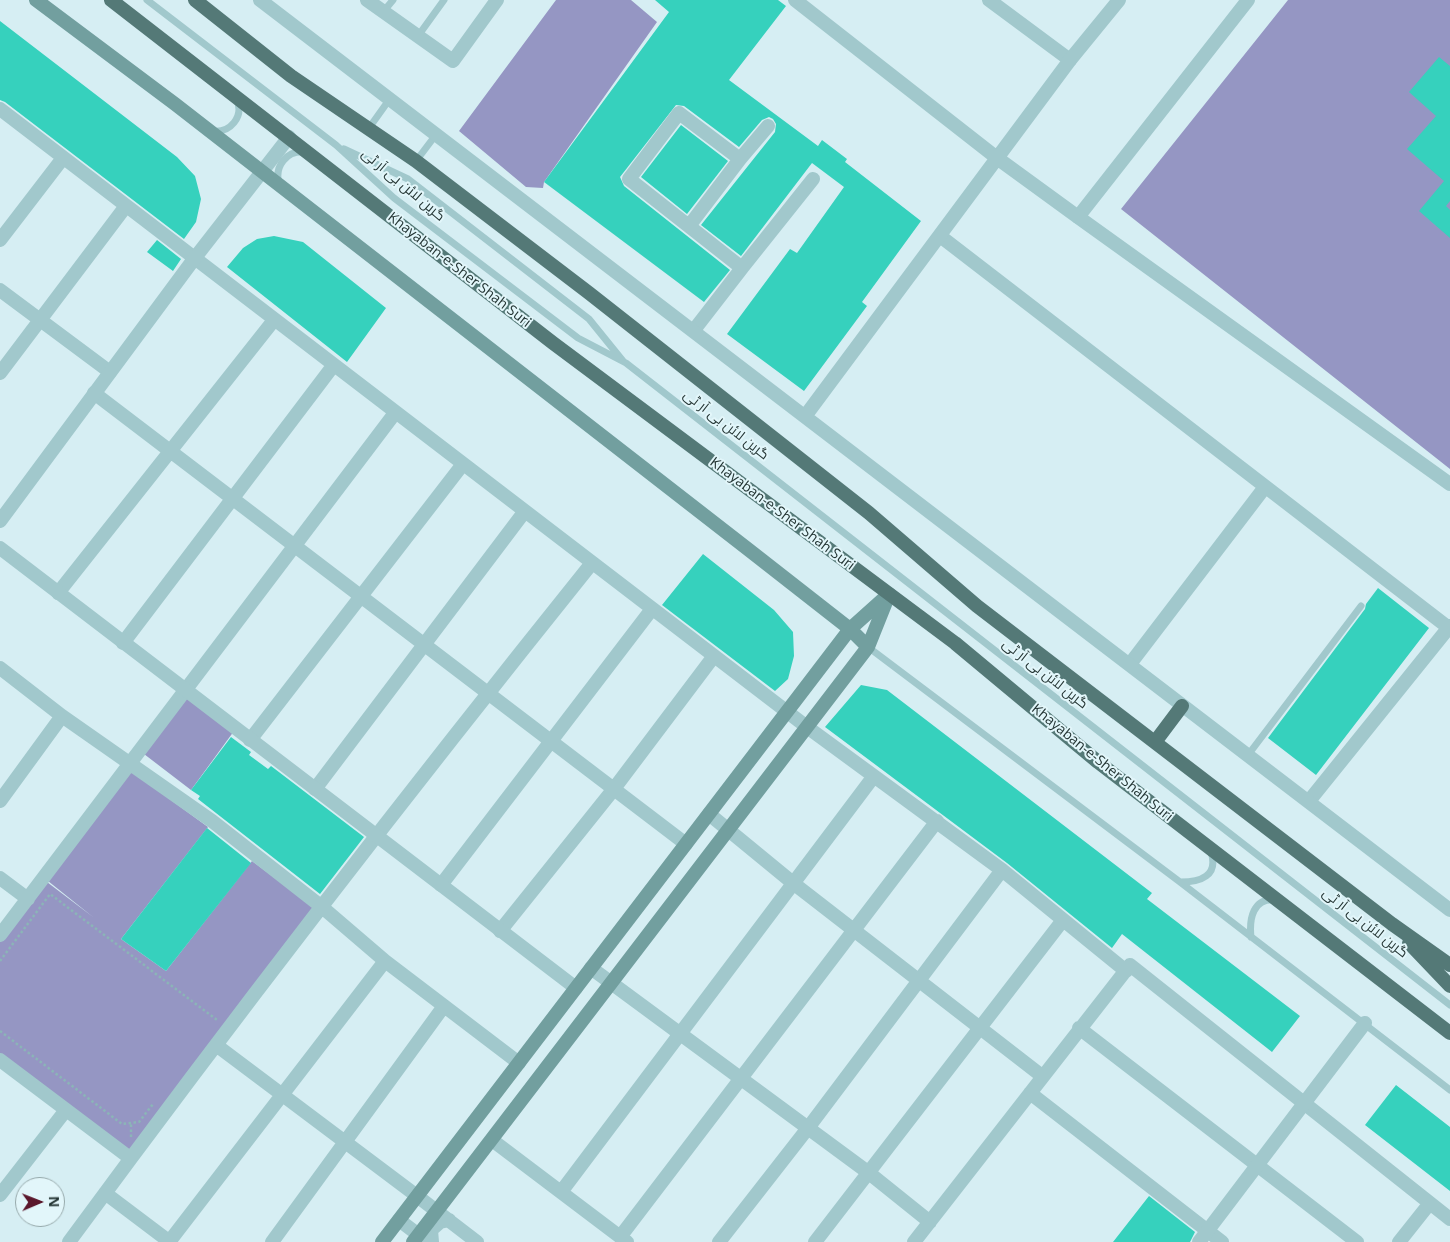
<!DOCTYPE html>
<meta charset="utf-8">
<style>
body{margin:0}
#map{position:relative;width:1450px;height:1242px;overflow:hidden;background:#d6eef3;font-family:"Open Sans",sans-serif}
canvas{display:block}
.north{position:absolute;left:15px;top:1177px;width:50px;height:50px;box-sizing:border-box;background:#e2f6fa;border:1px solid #96a9ab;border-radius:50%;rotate:89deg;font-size:14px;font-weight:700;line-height:20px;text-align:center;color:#243534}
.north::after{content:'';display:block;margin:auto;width:18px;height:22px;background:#5a172b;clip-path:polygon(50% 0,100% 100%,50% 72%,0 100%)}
</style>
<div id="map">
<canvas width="1450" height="1242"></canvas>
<div class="north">N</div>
</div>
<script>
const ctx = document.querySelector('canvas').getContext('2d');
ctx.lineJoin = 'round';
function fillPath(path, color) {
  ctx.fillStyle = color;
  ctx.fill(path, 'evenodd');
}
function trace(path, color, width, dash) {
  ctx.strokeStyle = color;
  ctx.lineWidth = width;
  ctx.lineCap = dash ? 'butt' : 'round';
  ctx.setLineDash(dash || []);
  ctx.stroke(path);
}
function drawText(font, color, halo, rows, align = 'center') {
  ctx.font = font + ' "Open Sans",Cairo,sans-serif';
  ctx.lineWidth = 4;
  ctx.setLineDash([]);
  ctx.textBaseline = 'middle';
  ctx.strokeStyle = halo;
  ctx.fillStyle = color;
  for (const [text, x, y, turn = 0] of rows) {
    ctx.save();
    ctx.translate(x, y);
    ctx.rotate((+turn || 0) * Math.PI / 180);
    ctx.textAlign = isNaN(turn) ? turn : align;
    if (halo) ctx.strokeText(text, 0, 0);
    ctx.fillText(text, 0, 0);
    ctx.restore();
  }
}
fillPath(new Path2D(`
 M556 0H631L657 22 544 182 543 188 526 187 459 131Z
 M1288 0H1450V469L1121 209Z
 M188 695 234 731 191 790 144 754Z
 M131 771 208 827 121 939 166 971 252 861 319 911 130 1158 0 1060V935L43 879 93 917 48 881Z`), '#9596c3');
fillPath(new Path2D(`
 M655 0H778L786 6 729 80 818 146 822 140 847 159 845 162 921 221 862 302 867 306 804 391 727 334 790 249 797 253 844 187 812 163 741 256 701 225 775 132 776 124 773 119 769 117 762 120 739 147 684 106 676 105 620 177 624 186 730 270 704 302 544 182 669 12Z
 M0 21 177 157 195 176 201 199 196 222 184 239 5 102 0 100Z
 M1439 57 1450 66V201L1446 206 1450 210V238L1419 211 1444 181 1407 149 1436 116 1409 92Z
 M681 125 728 161 687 214 641 177Z
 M274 236 303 242 386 308 347 362 227 267 243 248 257 239Z
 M157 240 181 259 173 271 147 252Z
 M703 554 774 610 793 632 794 656 788 679 775 691 662 605Z
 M1378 588 1429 628 1316 775 1268 738 1365 609 1366 604Z
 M861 685 887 690 1152 893 1147 899 1300 1016 1272 1052 1122 934 1112 948 1007 863 825 727Z
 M231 737 251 752 249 755 268 769 271 766 364 837 320 894 198 799 200 796 191 790Z
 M207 828 251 863 166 971 121 939Z
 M1396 1085 1450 1127V1191L1365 1125Z
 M1149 1196 1195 1232 1190 1242H1113Z`), '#36d1bd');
trace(new Path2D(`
 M0 961 50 894 217 1020
 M0 1031 122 1124 139 1122 153 1104
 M131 1137V1123`), '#8bb5b7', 2.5, [2.5, 2.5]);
trace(new Path2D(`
 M147 0 336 145 394 198 578 338 626 363 1450 1005
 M383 12 393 0
 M418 36 444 0
 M369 128 389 100
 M213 131C230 133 244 117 237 100
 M344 149 408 179 589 319 623 361
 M416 161 435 136
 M279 184C274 166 287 150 305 152
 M868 647 1180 882 1450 1090
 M1248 755 1361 606
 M1181 882C1200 882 1219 876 1211 852
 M1251 937C1249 919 1253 897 1276 900`), '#a1c8cc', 7);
trace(new Path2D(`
 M367 0 453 61 497 0
 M989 0 1070 60
 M0 109 807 727 1002 870 1126 971
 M1078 217 1248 0
 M689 226 740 159
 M940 236 1449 628
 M0 240 63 158
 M742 268 813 179
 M0 290 110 372
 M694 330 742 268 629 179 679 113 740 159 768 126
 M0 373 126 206
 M94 393 686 844
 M58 593 274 320
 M123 643 333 366
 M1130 664 1265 487
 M0 668 62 716 212 821 322 907 385 961 519 1063
 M250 740 463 464
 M315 789 525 511
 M0 801 62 716
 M1309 801 1450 626
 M709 814 793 883 1042 1076
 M0 878 28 899
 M441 885 652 609
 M500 931 613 790 714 656
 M0 935 395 413
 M591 968 869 1173 930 1222
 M1079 1028 1357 1242
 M216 1045 417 1196
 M0 1060 130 1158
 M1030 1093 1222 1242
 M492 1140 627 1242
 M561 1192 874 776
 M105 1193 170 1242
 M0 1195 66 1110
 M620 1237 937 821
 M69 1242C238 1012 413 786 592 563
 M169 1242 385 961
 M272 1242 444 1006
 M719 1242 808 1128 1002 870
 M815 1242 1063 920
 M914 1242 1130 965 1450 1219
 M1399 1242 1430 1203`), '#a1c8cc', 14);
trace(new Path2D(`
 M260 0 1450 910
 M795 0 997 158 1078 217 1450 484
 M806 415 1070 60 1119 0
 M0 521 194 259 289 137
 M0 548 576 988
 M417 1196 477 1242
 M399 1220 428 1242
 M432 1242 431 1230 440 1222 449 1220
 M1199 1242 1365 1023`), '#a1c8cc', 14);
trace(new Path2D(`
 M36 0 175 104 749 550 850 629 868 647
 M382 1242 850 629 889 594
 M413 1242 868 647 888 597`), '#729f9f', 14);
trace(new Path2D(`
 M111 0 553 343 955 643 1098 762 1450 1033
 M195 0 291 76 416 161 589 293 869 513 977 606 1392 924 1450 965
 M1155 742 1182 706
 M1409 943 1450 986`), '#547977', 14);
drawText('14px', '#243534', '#e2f6fa', [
 ["گرین لائن بی آر ٹی",403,185,40],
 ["Khayaban-e-Sher Shah Suri",459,270,38],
 ["گرین لائن بی آر ٹی",726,425,38],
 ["Khayaban-e-Sher Shah Suri",782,514,37],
 ["گرین لائن بی آر ٹی",1045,674,38],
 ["Khayaban-e-Sher Shah Suri",1102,763,39],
 ["گرین لائن بی آر ٹی",1365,923,38]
]);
</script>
